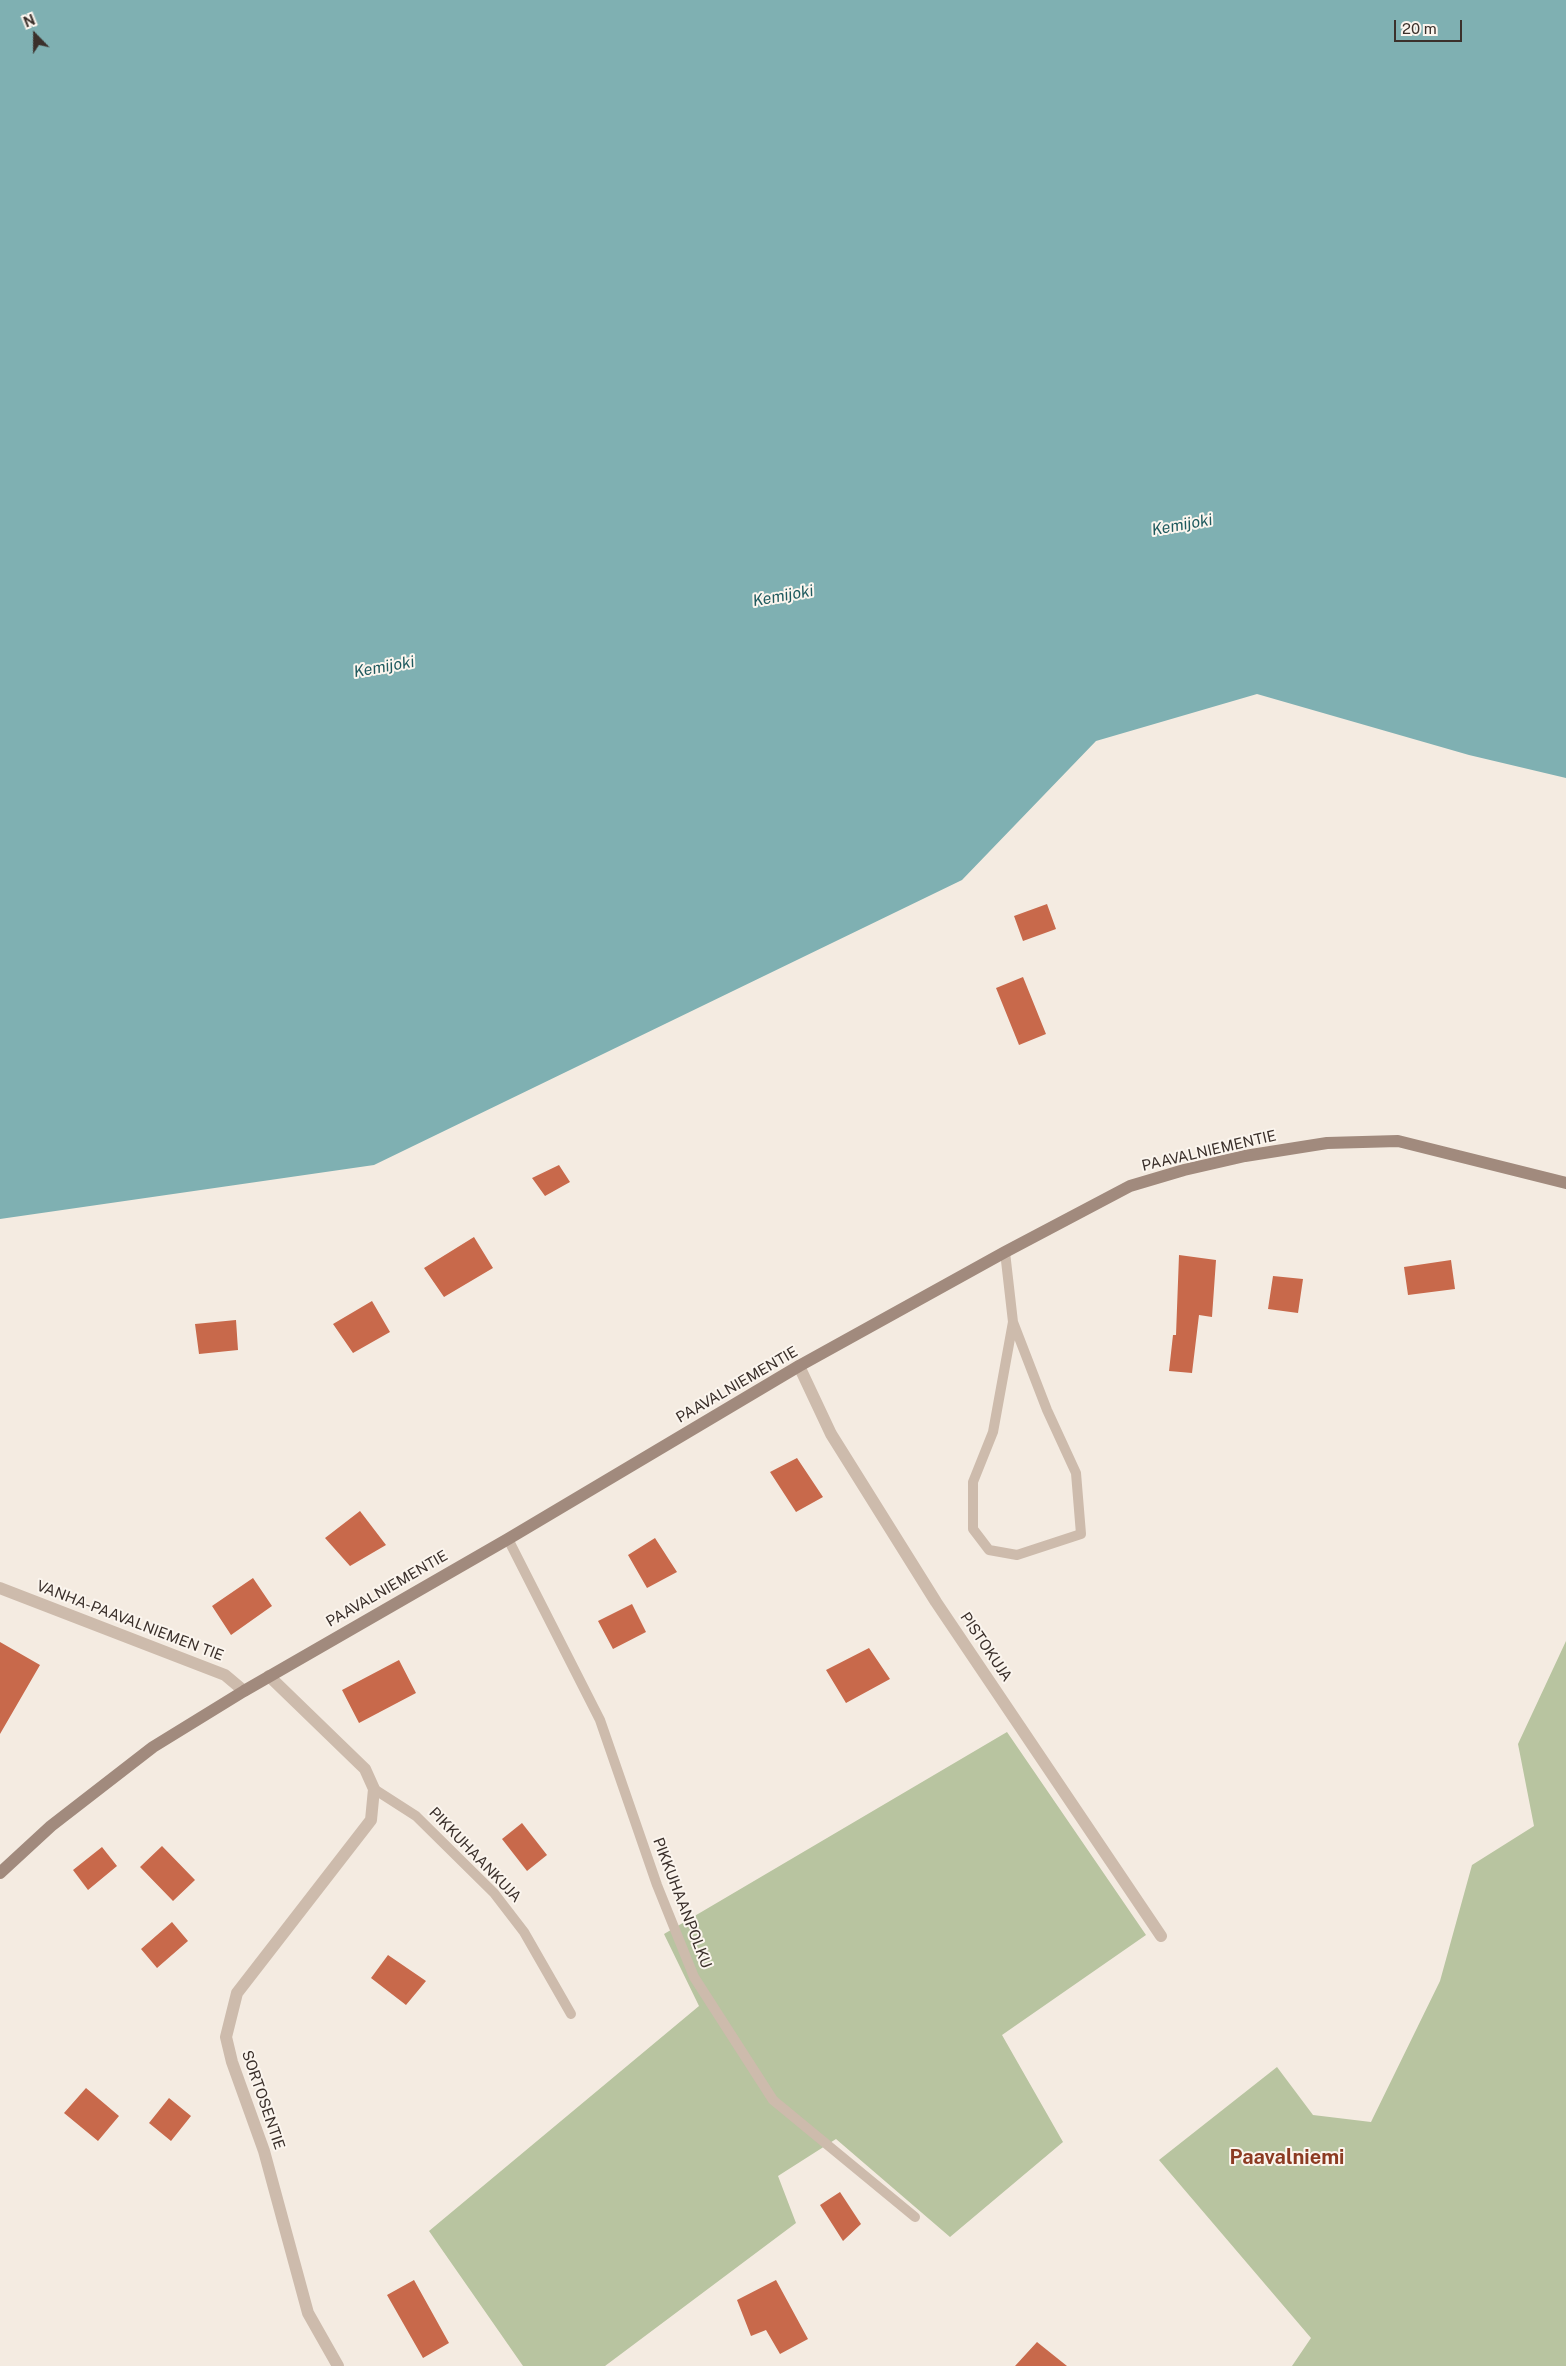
<!DOCTYPE html>
<style>
body{margin:0}
#map{position:relative;width:1566px;height:2366px;overflow:hidden;background:#f4ebe1;font-family:"Public Sans",sans-serif}
canvas{display:block}
.north{position:absolute;left:10px;top:10px;width:50px;height:50px;-webkit-text-stroke:4px #fbf5ee;paint-order:stroke;rotate:338deg;font-size:14px;font-weight:700;line-height:20px;text-align:center;color:#3b302b}
.north::after{content:'';display:block;margin:auto;width:18px;height:22px;background:#3b302b;clip-path:polygon(50% 0,100% 100%,50% 72%,0 100%)}
.scale{position:absolute;left:1394px;top:20px;width:68px;height:22px;box-sizing:border-box;border:2px solid #3b302b;border-top:0;padding-left:6px;font-size:15px;line-height:18px;white-space:nowrap;color:#3b302b;-webkit-text-stroke:4px #fbf5ee;paint-order:stroke}
</style>
<div id="map">
<canvas width="1566" height="2366"></canvas>
<div class="north">N</div>
<div class="scale">20 m</div>
</div>
<script>
const ctx = document.querySelector('canvas').getContext('2d');
ctx.lineJoin = 'round';
function fillPath(path, color) {
  ctx.fillStyle = color;
  ctx.fill(path, 'evenodd');
}
function trace(path, color, width, dash) {
  ctx.strokeStyle = color;
  ctx.lineWidth = width;
  ctx.lineCap = dash ? 'butt' : 'round';
  ctx.setLineDash(dash || []);
  ctx.stroke(path);
}
function drawText(font, color, halo, rows, align = 'center') {
  ctx.font = font + ' "Public Sans",sans-serif';
  ctx.lineWidth = 4;
  ctx.setLineDash([]);
  ctx.textBaseline = 'middle';
  ctx.strokeStyle = halo;
  ctx.fillStyle = color;
  for (const [text, x, y, turn = 0] of rows) {
    ctx.save();
    ctx.translate(x, y);
    ctx.rotate((+turn || 0) * Math.PI / 180);
    ctx.textAlign = isNaN(turn) ? turn : align;
    if (halo) ctx.strokeText(text, 0, 0);
    ctx.fillText(text, 0, 0);
    ctx.restore();
  }
}
fillPath(new Path2D(`
 M1566 1641V2366H1292L1311 2338 1159 2160 1277 2067 1313 2115 1371 2122 1440 1981 1472 1865 1534 1826 1518 1744Z
 M1007 1732 1146 1935 1002 2035 1063 2142 950 2237 836 2139 778 2176 796 2223 605 2366H523L429 2231 699 2006 664 1934Z`), '#b8c4a0');
fillPath(new Path2D(`
 M0 0H1566V778L1469 755 1257 694 1096 741 962 880 374 1165 0 1219Z`), '#7fb0b2');
fillPath(new Path2D(`
 M1047 904 1056 929 1023 941 1014 916Z
 M1023 977 1046 1034 1019 1045 996 988Z
 M559 1165 570 1182 545 1196 532 1178Z
 M474 1237 493 1268 444 1297 424 1268Z
 M1179 1255 1216 1260 1212 1317 1199 1315 1192 1373 1169 1371 1173 1335H1176Z
 M1451 1260 1455 1289 1408 1295 1404 1267Z
 M1273 1276 1303 1279 1298 1313 1268 1309Z
 M372 1301 390 1332 353 1353 333 1324Z
 M236 1320 238 1350 199 1354 195 1324Z
 M797 1458 823 1497 796 1512 770 1472Z
 M360 1511 386 1545 350 1566 325 1538Z
 M655 1538 677 1572 647 1588 628 1555Z
 M253 1578 272 1606 231 1635 212 1606Z
 M632 1604 646 1632 613 1649 598 1621Z
 M0 1642 40 1665 0 1734Z
 M869 1648 890 1679 846 1703 826 1670Z
 M399 1660 416 1693 359 1723 342 1690Z
 M522 1823 547 1855 527 1871 502 1839Z
 M162 1846 195 1880 173 1901 140 1867Z
 M102 1847 117 1866 88 1890 73 1870Z
 M172 1922 188 1941 157 1968 141 1949Z
 M388 1955 426 1981 406 2005 371 1978Z
 M86 2088 119 2116 98 2141 64 2113Z
 M169 2098 191 2116 171 2141 149 2123Z
 M840 2192 861 2224 843 2241 820 2205Z
 M414 2280 449 2343 423 2358 387 2295Z
 M776 2280 808 2339 780 2354 766 2330 751 2336 737 2300Z
 M1037 2342 1067 2366H1015Z`), '#c8694b');
trace(new Path2D(`
 M1005 1252 1013 1322 1047 1410 1076 1473 1081 1534 1017 1555 989 1550 973 1529V1482L993 1432 1013 1322
 M508 1539 600 1720 657 1885 694 1977 773 2100 915 2217
 M374 1789 416 1816 494 1893 524 1932 571 2014`), '#cdbbac', 10);
trace(new Path2D(`
 M799 1366 831 1434 936 1602 1161 1936
 M0 1588 225 1675 244 1691
 M269 1676 365 1769 374 1789 371 1820 237 1993 226 2037 232 2062 264 2151 308 2313 338 2366`), '#cdbbac', 12);
trace(new Path2D(`
 M0 1873 51 1826 153 1747 244 1691 508 1539 799 1366 1005 1252 1130 1186 1184 1170 1245 1156 1327 1143 1398 1141 1566 1183`), '#a18a7d', 12);
drawText('15px', '#3b302b', '#fbf5ee', [
 ["PAAVALNIEMENTIE",1209,1151,-13],
 ["PAAVALNIEMENTIE",737,1385,-30],
 ["PAAVALNIEMENTIE",387,1589,-30],
 ["VANHA-PAAVALNIEMEN TIE",130,1621,21],
 ["PISTOKUJA",986,1647,56],
 ["PIKKUHAANKUJA",475,1855,46],
 ["PIKKUHAANPOLKU",682,1903,69],
 ["SORTOSENTIE",263,2100,71]
]);
drawText('italic 16px', '#1f5a5e', '#fbf5ee', [
 ["Kemijoki",1182,525,-10],
 ["Kemijoki",783,596,-10],
 ["Kemijoki",384,667,-10]
]);
drawText('bold 20px', '#8c3b22', '#fbf5ee', [
 ["Paavalniemi",1287,2158]
]);
</script>
